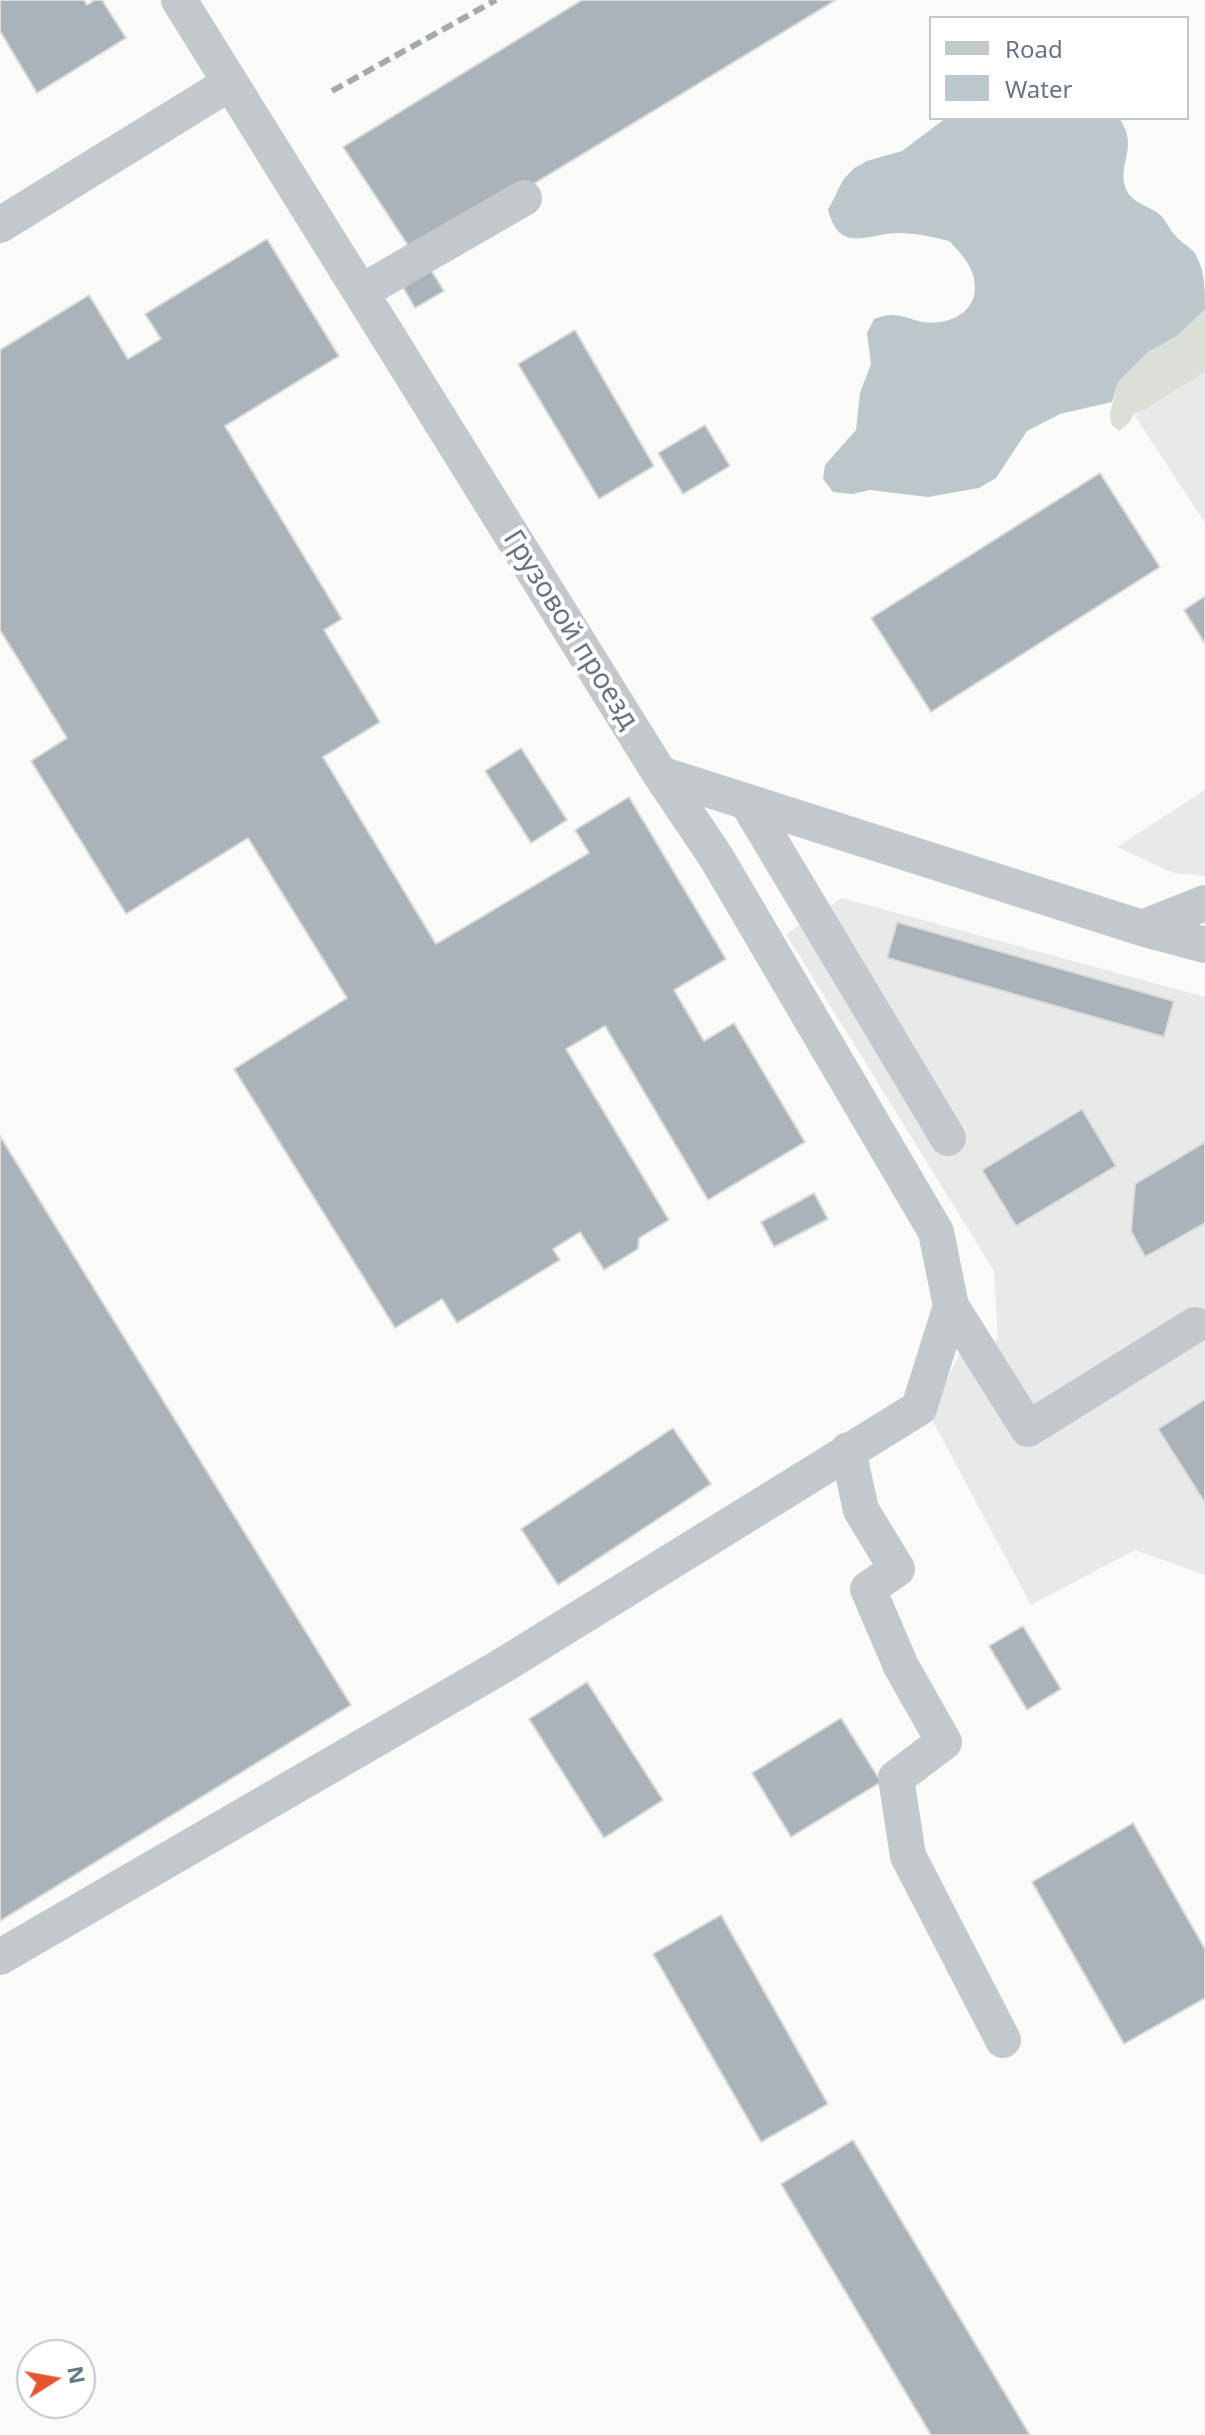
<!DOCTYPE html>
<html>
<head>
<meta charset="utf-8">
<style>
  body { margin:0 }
  #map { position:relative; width:1205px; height:2435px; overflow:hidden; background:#fafaf8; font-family:"Noto Sans",sans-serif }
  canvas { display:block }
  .legend { position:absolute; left:929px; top:16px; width:260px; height:104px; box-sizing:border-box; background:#fff; border:2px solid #c1c8cd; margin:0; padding:10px 14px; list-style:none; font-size:24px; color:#657683 }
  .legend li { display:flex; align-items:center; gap:16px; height:40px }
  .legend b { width:40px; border:2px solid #c1c8cd }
  .north { position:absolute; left:16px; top:2339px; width:80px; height:80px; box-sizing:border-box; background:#fff; border:2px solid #c1c8cd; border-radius:50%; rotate:79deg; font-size:22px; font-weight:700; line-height:32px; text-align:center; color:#657683 }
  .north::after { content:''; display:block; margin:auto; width:28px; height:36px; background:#e4572e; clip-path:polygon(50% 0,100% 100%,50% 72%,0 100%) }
</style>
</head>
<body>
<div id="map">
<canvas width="1205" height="2435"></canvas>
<ul class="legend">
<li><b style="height:10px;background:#c3c8cc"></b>Road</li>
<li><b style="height:22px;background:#bbc7cb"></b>Water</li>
</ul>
<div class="north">N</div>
</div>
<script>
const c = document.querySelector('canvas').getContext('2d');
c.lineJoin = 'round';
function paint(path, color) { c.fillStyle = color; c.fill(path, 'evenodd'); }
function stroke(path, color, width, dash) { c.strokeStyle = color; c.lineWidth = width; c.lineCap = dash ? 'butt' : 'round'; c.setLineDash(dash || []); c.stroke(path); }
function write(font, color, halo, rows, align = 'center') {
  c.font = font + ' "Noto Sans",sans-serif'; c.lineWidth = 8; c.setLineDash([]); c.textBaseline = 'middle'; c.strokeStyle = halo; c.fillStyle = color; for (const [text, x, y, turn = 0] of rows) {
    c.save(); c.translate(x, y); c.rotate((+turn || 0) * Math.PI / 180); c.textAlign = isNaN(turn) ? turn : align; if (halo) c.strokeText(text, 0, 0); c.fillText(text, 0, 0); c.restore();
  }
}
paint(new Path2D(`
  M1205,370V523L1133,413Z
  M1205,790V876L1173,873L1117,847Z
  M842,898L1205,997V1575L1135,1550L1031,1605L929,1414L961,1351L998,1340L994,1271L786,934Z`), '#e8e9e9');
paint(new Path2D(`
  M1205,309V372L1145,409L1134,413L1129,423L1119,431L1111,424L1110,413L1118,382L1148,352L1177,336Z`), '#dadfd7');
paint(new Path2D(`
  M946,118H1119C1140,147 1116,165 1126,189C1131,201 1144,205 1155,211C1166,218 1166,225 1174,234C1179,241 1187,245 1193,251C1205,267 1205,288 1205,309L1177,336L1148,352L1118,382L1112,402L1060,414L1027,431L996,478L979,488L928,497L870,490L852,494L833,492L823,479L825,465L856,430L860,393L871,364L867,333L874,319C880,317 886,315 892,315C904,315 912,320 923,322C944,325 968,317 974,296C979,273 964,256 949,241C934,237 916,233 899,233C868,233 840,255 828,210L843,180L853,169L867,161L902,151Z`), '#bbc7cb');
const building = new Path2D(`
  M0,0H84L87,5L95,0H102L126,38L37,93L0,31Z
  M582,0H836L415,256L343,147Z
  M267,239L339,356L225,426L342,619L324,630L380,722L323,757L436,944L589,853L575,830L629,797L726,959L674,990L704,1041L734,1023L805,1142L708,1200L605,1026L566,1049L669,1220L639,1238L638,1249L604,1270L580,1232L553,1249L560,1260L457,1323L442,1299L395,1328L234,1069L347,998L248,838L126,914L31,761L67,738L0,630V350L89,295L128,359L161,339L145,314Z
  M428,265L444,291L415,308L400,282Z
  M575,330L654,466L599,499L518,364Z
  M705,425L730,466L683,494L658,453Z
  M1100,473L1160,567L931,712L871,618Z
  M1205,596V644L1184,610Z
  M521,748L567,820L531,843L485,771Z
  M897,922L1174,1001L1164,1037L887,958Z
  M1082,1109L1116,1166L1016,1226L982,1170Z
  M0,1136L351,1705L0,1921Z
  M1205,1142V1223L1145,1257L1131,1231L1135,1184Z
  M814,1193L828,1219L774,1247L761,1222Z
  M1205,1399V1503L1158,1429Z
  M673,1428L711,1484L558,1585L521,1529Z
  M1023,1626L1061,1689L1027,1710L989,1646Z
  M587,1682L663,1800L604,1838L529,1719Z
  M841,1718L881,1782L791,1837L752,1773Z
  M1133,1823L1205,1949V1998L1124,2044L1032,1882Z
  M721,1915L828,2104L761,2142L653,1954Z
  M853,2140L1030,2435H931L781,2184Z`);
paint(building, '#aab3b9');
stroke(building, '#dcdcda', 2);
stroke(new Path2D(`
  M179,0L660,774L1142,928L1205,945
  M0,225L230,83
  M361,292L524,198
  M747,802L948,1138
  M1142,928L1205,903
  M951,1306L1028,1429L1195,1325
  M848,1450L861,1510L897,1569L868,1589L901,1666L944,1742L896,1778L908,1856L1003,2040
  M0,1957L502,1666L919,1408L951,1306L936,1232L716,857L660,774`), '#c3c8cc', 36);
stroke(new Path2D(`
  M332,91L496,0`), '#a2aab0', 6, [12, 6]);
write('28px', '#657683', '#fff', [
  ["Грузовой проезд",570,630,58]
]);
</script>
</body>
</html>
